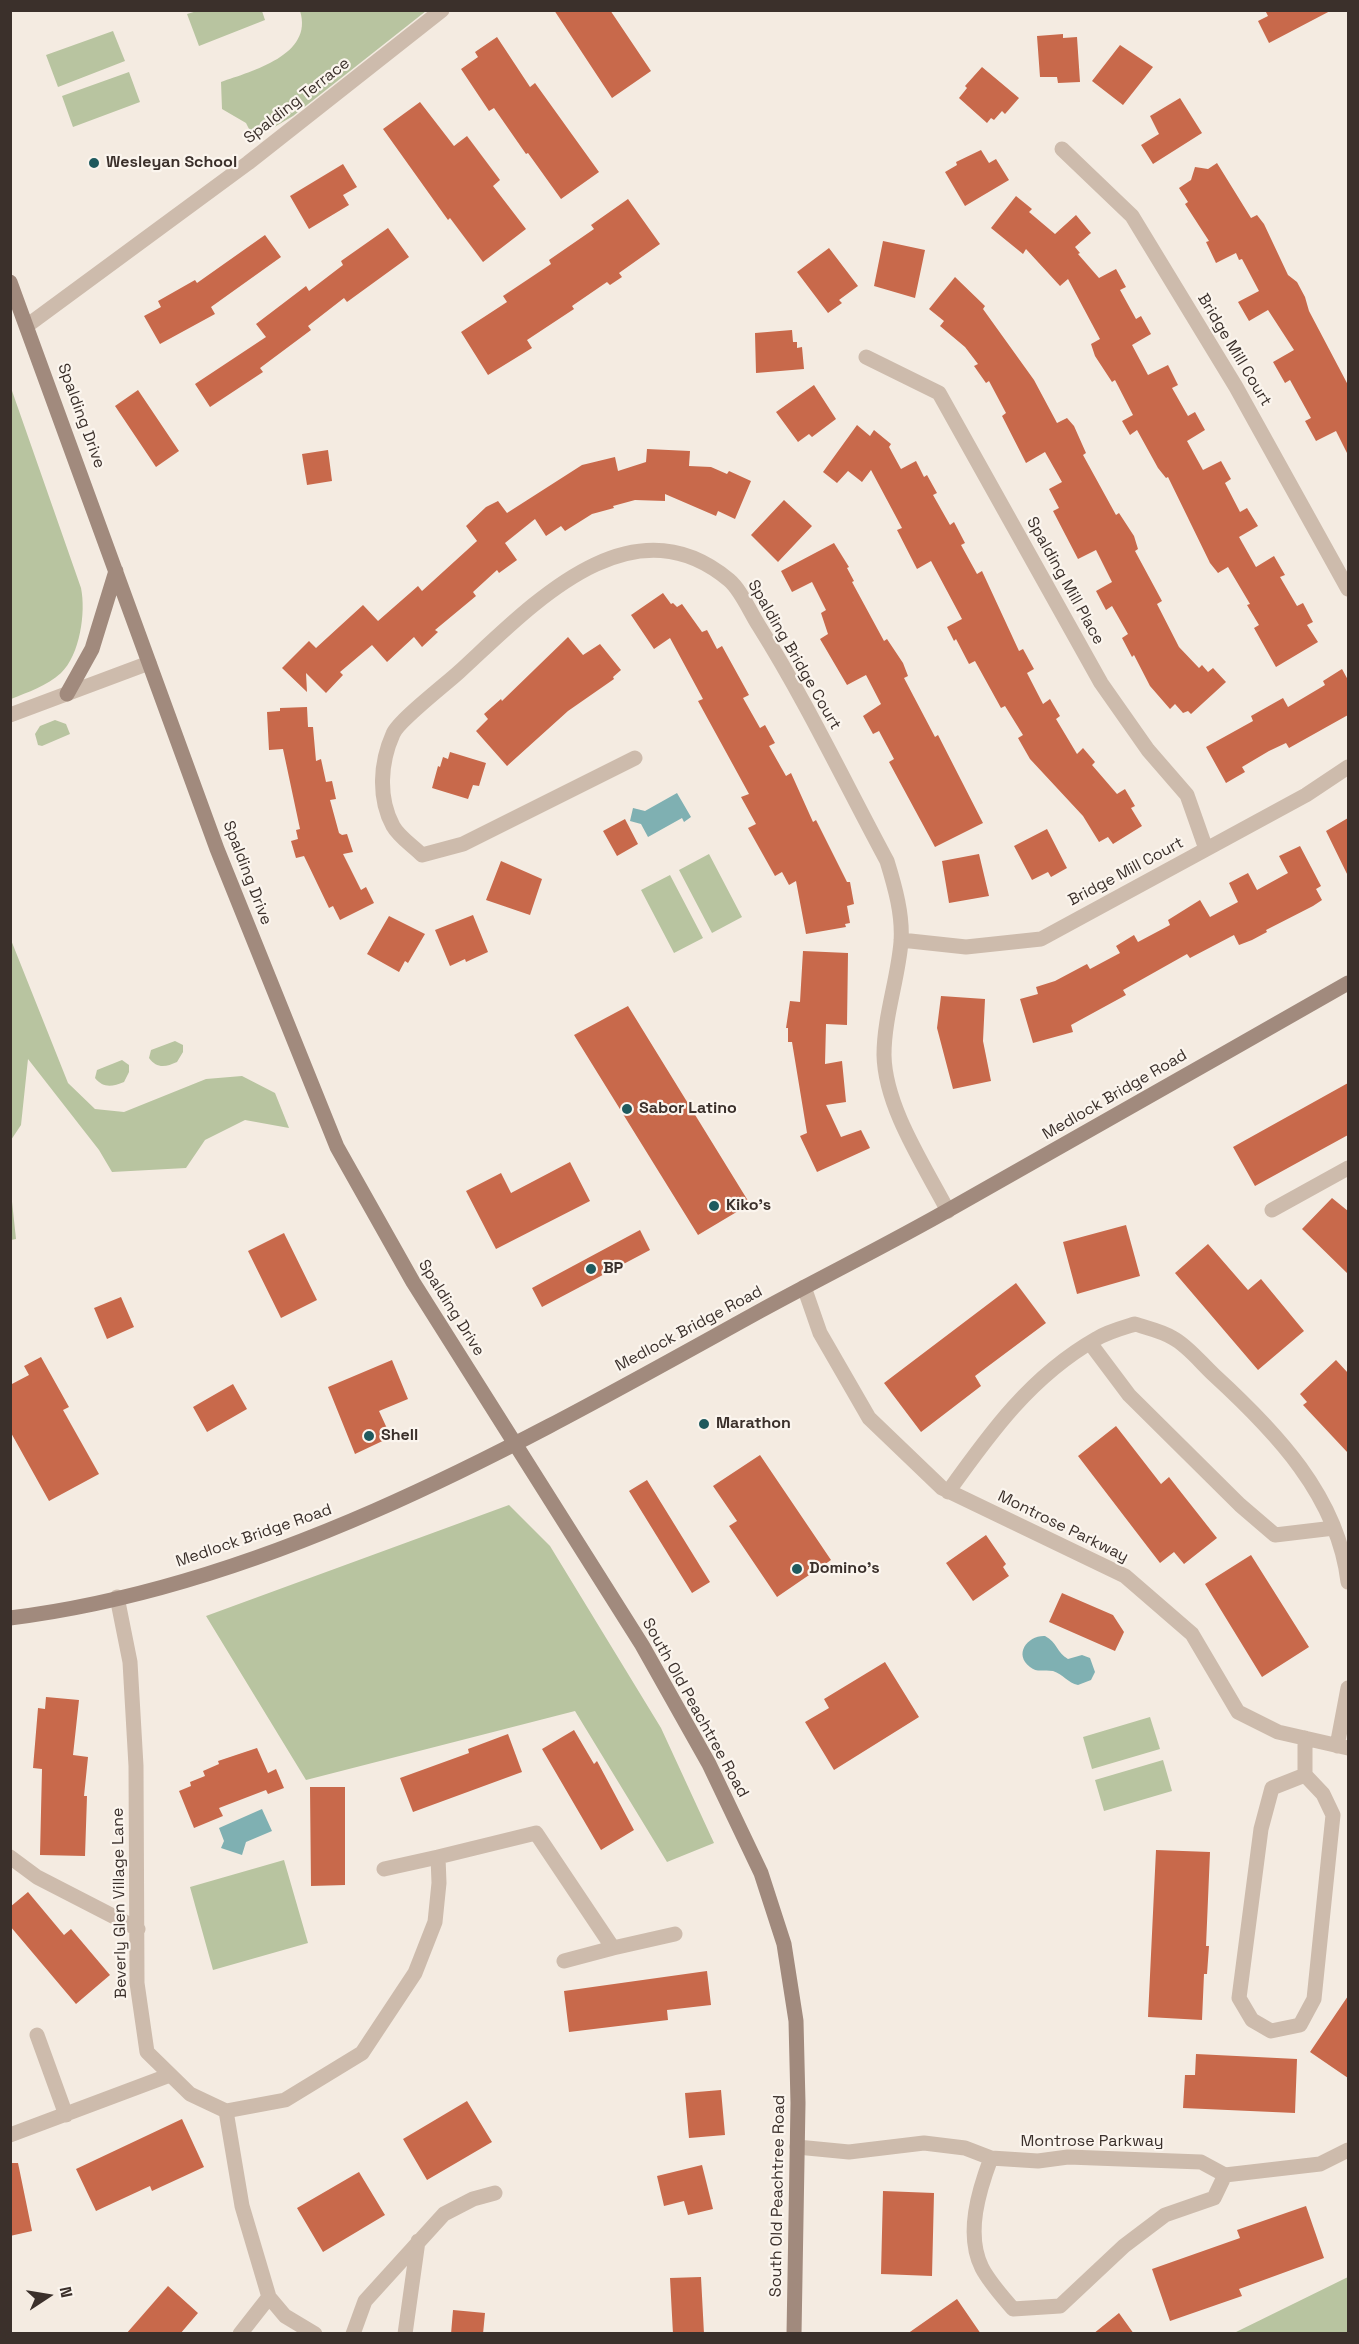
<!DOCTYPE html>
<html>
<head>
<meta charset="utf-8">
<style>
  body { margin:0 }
  #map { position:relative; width:1359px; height:2344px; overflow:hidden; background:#f4ebe1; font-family:"Space Grotesk",sans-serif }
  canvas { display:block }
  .frame { position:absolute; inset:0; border:12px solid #3b302b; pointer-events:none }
  .north { position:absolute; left:18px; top:2266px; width:60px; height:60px; -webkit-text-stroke:4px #fbf5ee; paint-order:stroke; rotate:78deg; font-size:16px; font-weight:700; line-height:24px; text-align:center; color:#3b302b }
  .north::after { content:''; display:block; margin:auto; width:21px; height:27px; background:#3b302b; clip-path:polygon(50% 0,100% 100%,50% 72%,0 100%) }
</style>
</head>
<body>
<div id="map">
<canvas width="1359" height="2344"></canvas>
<div class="frame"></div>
<div class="north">N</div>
</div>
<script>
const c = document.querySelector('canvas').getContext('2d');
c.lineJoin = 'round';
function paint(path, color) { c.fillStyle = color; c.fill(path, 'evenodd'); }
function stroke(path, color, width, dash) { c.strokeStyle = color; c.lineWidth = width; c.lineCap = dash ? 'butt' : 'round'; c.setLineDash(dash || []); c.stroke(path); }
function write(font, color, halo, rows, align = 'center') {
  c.font = font + ' "Space Grotesk",sans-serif'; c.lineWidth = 4.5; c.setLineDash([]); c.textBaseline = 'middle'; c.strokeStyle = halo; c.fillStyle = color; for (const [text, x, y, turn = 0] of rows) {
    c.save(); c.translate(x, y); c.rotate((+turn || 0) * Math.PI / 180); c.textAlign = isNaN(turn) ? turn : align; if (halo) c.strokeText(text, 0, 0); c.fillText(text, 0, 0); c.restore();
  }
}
paint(new Path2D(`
  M197,11H262L265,20L199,46L187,14Z
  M300,11H426L293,116L254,139L246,123L222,109L221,82C252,71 314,55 300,11Z
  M113,31L125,61L58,87L46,55Z
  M129,72L140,102L73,127L62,96Z
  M11,388L81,588C86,612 80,655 61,673C47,686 28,692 11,699Z
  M55,720L66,724L70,734L42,746L38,745L35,734L40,726Z
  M709,854L742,917L712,933L679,870Z
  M670,875L703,938L674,953L641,890Z
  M11,940L68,1083L95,1109L124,1112L206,1079L242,1076L275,1093L289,1128L245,1120L205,1140L186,1168L112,1172L99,1150L28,1059L21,1125L11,1140Z
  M175,1041L183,1045V1052L177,1062C166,1067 157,1069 149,1058L151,1050Z
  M122,1060L129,1065V1072L124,1082C112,1087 103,1088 95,1078L97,1070Z
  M10,1183L16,1239L11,1240H10Z
  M509,1505L550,1546L661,1728L714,1843L667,1862L575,1711L306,1780L206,1616Z
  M1150,1717L1160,1749L1092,1769L1083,1737Z
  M1163,1760L1172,1791L1104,1811L1095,1780Z
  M284,1860L308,1943L213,1970L190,1887Z
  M1348,2277V2333H1234Z`), '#b8c4a0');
paint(new Path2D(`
  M677,793L691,817L684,822L682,818L648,837L641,824L630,821L633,808L645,811Z
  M1045,1636C1057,1642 1057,1653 1068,1659L1082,1655L1090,1658L1095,1672L1091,1680L1078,1685C1068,1683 1063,1674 1053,1671C1044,1669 1037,1673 1030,1667C1013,1654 1028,1635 1045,1636Z
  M262,1809L272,1831L246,1842L242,1855L221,1848L224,1841L219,1828Z`), '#7fb0b2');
paint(new Path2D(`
  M554,10H610L651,71L612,98Z
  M1265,10H1332L1269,43L1258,21L1268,16Z
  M1063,34V38L1077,37L1080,82L1058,83L1057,77H1040L1037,36Z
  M497,37L530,87L535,83L599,172L561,199L528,153L526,154L494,108L489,111L461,69L478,57L475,52Z
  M1120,45L1153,67L1123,105L1092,81Z
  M982,67L1019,98L1005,114L1002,111L994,120L991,118L987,123L959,98L967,88L965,86Z
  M1180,98L1202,133L1153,164L1141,145L1159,134L1150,116Z
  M420,102L454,146L467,136L500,180L493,186L526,229L483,262L450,218L448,220L383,129Z
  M981,150L989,163L996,159L1009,180L965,206L945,172L957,165L956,162Z
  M1217,163L1251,218L1257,215L1264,224L1288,275L1297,282L1305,297L1309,311L1348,385V455L1336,431L1316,441L1305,421L1311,418L1290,380L1285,383L1273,362L1294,350L1268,310L1249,321L1238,302L1259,291L1242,259L1239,260L1236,253L1216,263L1206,242L1209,241L1185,204L1188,202L1179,188L1191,180L1195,167L1208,169Z
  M343,164L357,187L343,195L349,205L309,229L290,196Z
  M1016,196L1032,209L1029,212L1055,234L1076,215L1091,233L1075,247L1080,253L1078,254L1099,278L1116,269L1126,287L1120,290L1136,319L1141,316L1151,334L1132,345L1148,375L1168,365L1178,385L1172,388L1188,416L1195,412L1205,430L1187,441L1203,470L1221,461L1231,479L1225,483L1240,512L1247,508L1258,526L1239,537L1256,567L1274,556L1285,575L1280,577L1297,606L1303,603L1313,622L1307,625L1318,642L1276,667L1254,628L1259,625L1247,605L1250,604L1228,567L1218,573L1210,563L1168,477L1166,478L1158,468L1137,430L1130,435L1122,421L1133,415L1115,380L1112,382L1095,356L1091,344L1100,339L1068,279L1060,286L1026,249L1023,254L991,228Z
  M628,199L660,244L619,273L622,277L610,285L607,282L572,306L574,309L527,340L532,348L488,375L461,332L507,302L503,296L551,264L549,260L594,229L591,225Z
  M388,228L409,257L347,302L344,298L308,326L311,330L260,368L263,372L210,407L195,384L266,337L256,324L306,286L309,291L343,265L341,261Z
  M265,235L281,257L211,307L215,314L160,344L144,316L161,307L158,301L195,280L197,283Z
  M883,241L925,250L915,298L874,286Z
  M829,248L858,286L839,300L842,303L828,313L797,272Z
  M955,277L985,306L983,309L1034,380L1057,423L1067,418L1074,426L1086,453L1083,455L1116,515L1119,513L1134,536L1138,549L1135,551L1162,601L1157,604L1179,647L1199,668L1202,665L1208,672L1213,668L1226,682L1191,714L1188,711L1183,713L1175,704L1170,709L1150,686L1134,655L1132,657L1122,638L1128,634L1112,606L1106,610L1096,591L1112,582L1096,550L1078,559L1053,511L1059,508L1049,489L1062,482L1045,452L1026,463L1002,416L1006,413L989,381L986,383L974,366L978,364L965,347L940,326L944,321L929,309Z
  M792,330L793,342H797V348L802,347L804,369L756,373L755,333Z
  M814,385L836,419L812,437L809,434L798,442L776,412Z
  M138,390L179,451L156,467L115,406Z
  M857,425L870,436L874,430L891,444L889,447L901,469L916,461L924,477L927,475L937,493L933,495L950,525L954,522L965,543L961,545L977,574L982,571L1019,651L1023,649L1034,669L1027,673L1043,704L1050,699L1060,716L1056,719L1077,754L1083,748L1095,762L1092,765L1117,794L1125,789L1135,806L1131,808L1142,826L1113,844L1108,837L1099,842L1083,816L1030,759L1018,738L1023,735L1005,706L1001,708L975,661L969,664L956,639L954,641L947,627L962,619L931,561L917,569L897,530L902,528L871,470L862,482L848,471L837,483L823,472Z
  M647,449L690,451L689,466L711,467L727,474L729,471L751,481L735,519L718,511L716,516L665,494V501L635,500L613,506L614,508L592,514L565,531L561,526L546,536L535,519L505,543L517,560L499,573L497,570L473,592L476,596L435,630L438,632L422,647L414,637L387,662L372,645L340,672L343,675L326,693L306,673L307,692L282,668L309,641L316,648L363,605L378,621L418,586L422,591L477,541L466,526L486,507L498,501L507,513L582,465L615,457L618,471L646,462Z
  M328,450L332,481L307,485L302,454Z
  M784,500L812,526L778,562L751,535Z
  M834,543L849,567L847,568L854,581L852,582L884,641L887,639L903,663L908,676L904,678L935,737L938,735L983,823L935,847L889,762L894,759L879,731L873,734L863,716L881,704L866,675L847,685L820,639L828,634L821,613L826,610L812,582L792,592L781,571Z
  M663,593L671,604L673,603L677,607L682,604L702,632L707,630L717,649L722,646L749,695L743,698L760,728L765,725L775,743L769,746L786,776L791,773L813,822L816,820L847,882H850L854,904L847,906L850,923L845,924L846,927L806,934L796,881L789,885L782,872L775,876L748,828L756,824L741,797L749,794L698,701L703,699L670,638L654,649L631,615Z
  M568,637L583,655L600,644L621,670L613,677L614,679L568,711L507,766L476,731L488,719L484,714L501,699L502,701Z
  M1342,669L1348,680V715L1289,748L1286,743L1269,751L1242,767L1245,772L1226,783L1206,747L1253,721L1251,716L1283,698L1288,707L1325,685L1323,681Z
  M307,707L308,727H313L316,761L321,759L326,782L332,781L336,799L330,800L339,833L342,835L347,834L353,852L343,854L361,890L366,887L374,903L340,920L333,906L329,908L304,856L296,858L291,841L298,839L296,830L300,829L283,749L269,750L267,712L280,711V708Z
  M450,752L486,763L479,786L473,785L468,799L432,788L438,766L440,767L443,757L448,759Z
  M1348,818V876L1326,831Z
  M625,819L638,844L617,856L603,831Z
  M1047,829L1067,868L1051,877L1048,872L1032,880L1014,846Z
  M1300,846L1321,886L1316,889L1322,900L1313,906L1266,930L1267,932L1252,940L1239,945L1234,935L1190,958L1187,954L1123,990L1126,995L1071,1025L1073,1032L1033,1043L1020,999L1038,994L1036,987L1055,981L1087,964L1090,969L1120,953L1116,946L1134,935L1138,942L1170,925L1168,920L1200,900L1210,917L1238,902L1229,883L1248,873L1257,890L1288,873L1279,856Z
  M979,854L989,896L949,903L942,861Z
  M501,861L542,879L530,915L486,900Z
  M473,915L488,952L466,962L465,959L450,966L435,930Z
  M389,916L425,934L408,963L405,961L399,972L367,954Z
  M803,951L848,953L847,1025L826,1024L825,1064L842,1061L846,1102L826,1105L841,1137L861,1130L870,1148L817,1172L800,1136L807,1133L792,1042H788V1028H786L790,1001L800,1002Z
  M941,996L985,999L983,1041L991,1081L953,1089L937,1028Z
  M628,1006L750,1204L698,1235L574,1035Z
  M1348,1083V1135L1255,1186L1233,1147Z
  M570,1162L590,1201L496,1249L466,1191L501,1173L511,1193Z
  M1332,1198L1348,1211V1274L1302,1229Z
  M1126,1225L1140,1276L1077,1294L1063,1242Z
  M640,1230L650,1250L542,1307L532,1288Z
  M284,1233L317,1300L281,1318L248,1251Z
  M1208,1244L1248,1290L1261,1279L1304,1331L1258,1370L1175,1273Z
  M1016,1283L1046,1323L975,1376L981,1386L921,1432L884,1383Z
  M121,1297L134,1327L107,1339L94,1308Z
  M41,1357L69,1407L63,1410L99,1474L49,1501L10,1431V1385L29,1375L24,1366Z
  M392,1360L408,1399L379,1411L391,1437L355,1454L328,1387Z
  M1336,1360L1348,1373V1453L1303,1405L1307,1402L1300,1394Z
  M233,1384L247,1409L207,1432L193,1407Z
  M1116,1426L1161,1484L1169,1477L1217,1538L1184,1564L1174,1552L1160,1563L1078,1456Z
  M760,1455L831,1560L777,1597L729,1526L737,1521L713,1486Z
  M647,1480L710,1582L692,1593L629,1491Z
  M986,1535L1006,1564L1003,1567L1009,1576L973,1601L946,1563Z
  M1251,1555L1309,1647L1262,1677L1205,1584Z
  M1062,1593L1113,1615L1124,1632L1115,1651L1049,1622Z
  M885,1662L919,1717L834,1770L805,1722L829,1708L824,1699Z
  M46,1697L79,1700L73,1755L88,1757L84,1796H87L85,1856L40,1855L42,1769L33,1768L38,1708L45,1709Z
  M574,1730L594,1764L597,1761L634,1830L601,1850L542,1749Z
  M508,1734L522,1772L413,1812L400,1778L469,1753L468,1749Z
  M257,1748L268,1773L276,1769L284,1788L268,1794L266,1790L219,1808L223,1816L194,1828L179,1791L191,1786L190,1782L205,1776L203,1771L219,1764L218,1761Z
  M310,1787H345V1885L311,1886Z
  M1156,1850L1210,1852L1206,1946H1209L1207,1974H1204L1202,2020L1148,2017Z
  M28,1892L64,1935L71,1929L110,1975L76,2004L10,1926V1907Z
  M707,1971L711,2005L667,2010L668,2020L569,2032L564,1991Z
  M1348,1996V2078L1310,2052Z
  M1196,2054L1297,2059L1295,2113L1183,2108L1185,2075H1195Z
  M721,2090L725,2135L689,2138L685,2093Z
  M467,2101L492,2142L427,2180L403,2139Z
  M182,2119L204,2167L152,2191L150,2186L96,2211L76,2169Z
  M10,2163H18L32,2231L10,2236Z
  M702,2165L713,2209L688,2215L684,2201L664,2206L657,2176Z
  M359,2172L385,2215L323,2252L297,2208Z
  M883,2191L934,2193L932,2276L881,2274Z
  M1306,2206L1324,2258L1239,2289L1242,2296L1170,2321L1152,2269L1240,2238L1237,2230Z
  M701,2277L704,2334H673L670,2278Z
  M168,2286L198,2313L180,2334H126Z
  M957,2299L981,2334H907Z
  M453,2310L485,2313L483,2334H451Z
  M1119,2313L1134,2334H1093Z`), '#c8694b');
stroke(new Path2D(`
  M1062,149L1132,216L1236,387L1348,589
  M28,325L248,163L442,10
  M866,357L939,393L1101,683L1148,750L1187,795L1206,849
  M10,715L149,663
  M635,758L463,844L422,855C413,846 399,837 393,826C378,798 380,763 393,734C398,721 446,684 459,672C530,607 630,497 729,580C741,590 750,612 759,626C806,701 845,783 887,861C895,887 903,915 901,942C898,979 884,1017 884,1055C885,1107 924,1165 948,1211
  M901,940L966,947L1041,939L1306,795L1348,767
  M1272,1210L1348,1168
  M804,1287L820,1333L869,1418L942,1488L1125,1576L1192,1634L1238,1712L1278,1732L1348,1748
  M1090,1343L1129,1395L1240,1505L1275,1535L1334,1528
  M948,1492C990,1433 1031,1376 1096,1339C1107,1332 1122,1328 1135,1324C1147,1328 1162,1331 1173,1338C1188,1346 1201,1363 1214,1375C1275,1431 1338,1496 1348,1582
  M117,1597L130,1662L136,1766L137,1983L147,2052L190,2094L226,2111L285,2100L362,2053L415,1973L435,1922L439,1883L438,1857L536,1833L613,1948L675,1934
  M1337,1746L1348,1688
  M1305,1775L1323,1794L1333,1815L1314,1999L1300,2025L1271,2031L1252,2020L1239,1998L1261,1829L1272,1788Z
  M1305,1775V1738
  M10,1857L37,1877L138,1929
  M384,1869L438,1857
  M564,1961L613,1948
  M37,2035L66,2115
  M226,2111L242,2206L269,2297L285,2316L315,2334
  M10,2135L170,2075
  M797,2147L849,2152L924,2143L965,2148L991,2158
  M1068,2157L1201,2162L1225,2175L1214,2198L1165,2215L1124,2246L1060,2306L1013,2309C1002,2296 990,2283 982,2268C965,2234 979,2190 991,2158L1038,2161Z
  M1225,2175L1320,2164L1348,2150
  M240,2334L269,2297
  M353,2334L365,2301L444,2214L473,2199L495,2193
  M405,2334L418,2241`), '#cdbbac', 15);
stroke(new Path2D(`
  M10,282L217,849L337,1147L413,1282L642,1645L709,1764L761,1873L784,1944L796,2021L798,2103L794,2334
  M67,694L92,649L116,571
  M10,1618C278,1585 528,1439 760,1311C824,1276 889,1244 952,1208C1084,1134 1216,1058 1348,983`), '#a18a7d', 15);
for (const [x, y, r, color] of [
  [94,163,6,"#1f5a5e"],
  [627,1109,6,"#1f5a5e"],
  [714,1206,6,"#1f5a5e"],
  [591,1269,6,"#1f5a5e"],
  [704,1424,6,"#1f5a5e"],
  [369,1436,6,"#1f5a5e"],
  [797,1569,6,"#1f5a5e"]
]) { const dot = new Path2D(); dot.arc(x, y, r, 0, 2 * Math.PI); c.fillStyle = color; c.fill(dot); stroke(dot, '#fbf5ee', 2); }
write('16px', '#3b302b', '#fbf5ee', [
  ["Spalding Terrace",297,101,-38],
  ["Bridge Mill Court",1234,350,59],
  ["Spalding Drive",81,416,70],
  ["Spalding Mill Place",1065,581,61],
  ["Spalding Bridge Court",794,655,60],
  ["Bridge Mill Court",1126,872,-28],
  ["Spalding Drive",247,873,69],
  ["Medlock Bridge Road",1115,1095,-30],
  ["Spalding Drive",451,1308,58],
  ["Medlock Bridge Road",689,1329,-28],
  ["Montrose Parkway",1063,1527,26],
  ["Medlock Bridge Road",254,1536,-19],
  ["South Old Peachtree Road",695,1708,61],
  ["Beverly Glen Village Lane",120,1903,-91],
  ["Montrose Parkway",1092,2142],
  ["South Old Peachtree Road",778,2196,-89]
]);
write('bold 16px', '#3b302b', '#fbf5ee', [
  ["Wesleyan School",106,163],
  ["Sabor Latino",639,1109],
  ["Kiko's",726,1206],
  ["BP",603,1269],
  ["Marathon",716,1424],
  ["Shell",381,1436],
  ["Domino's",809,1569]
], 'left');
</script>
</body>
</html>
